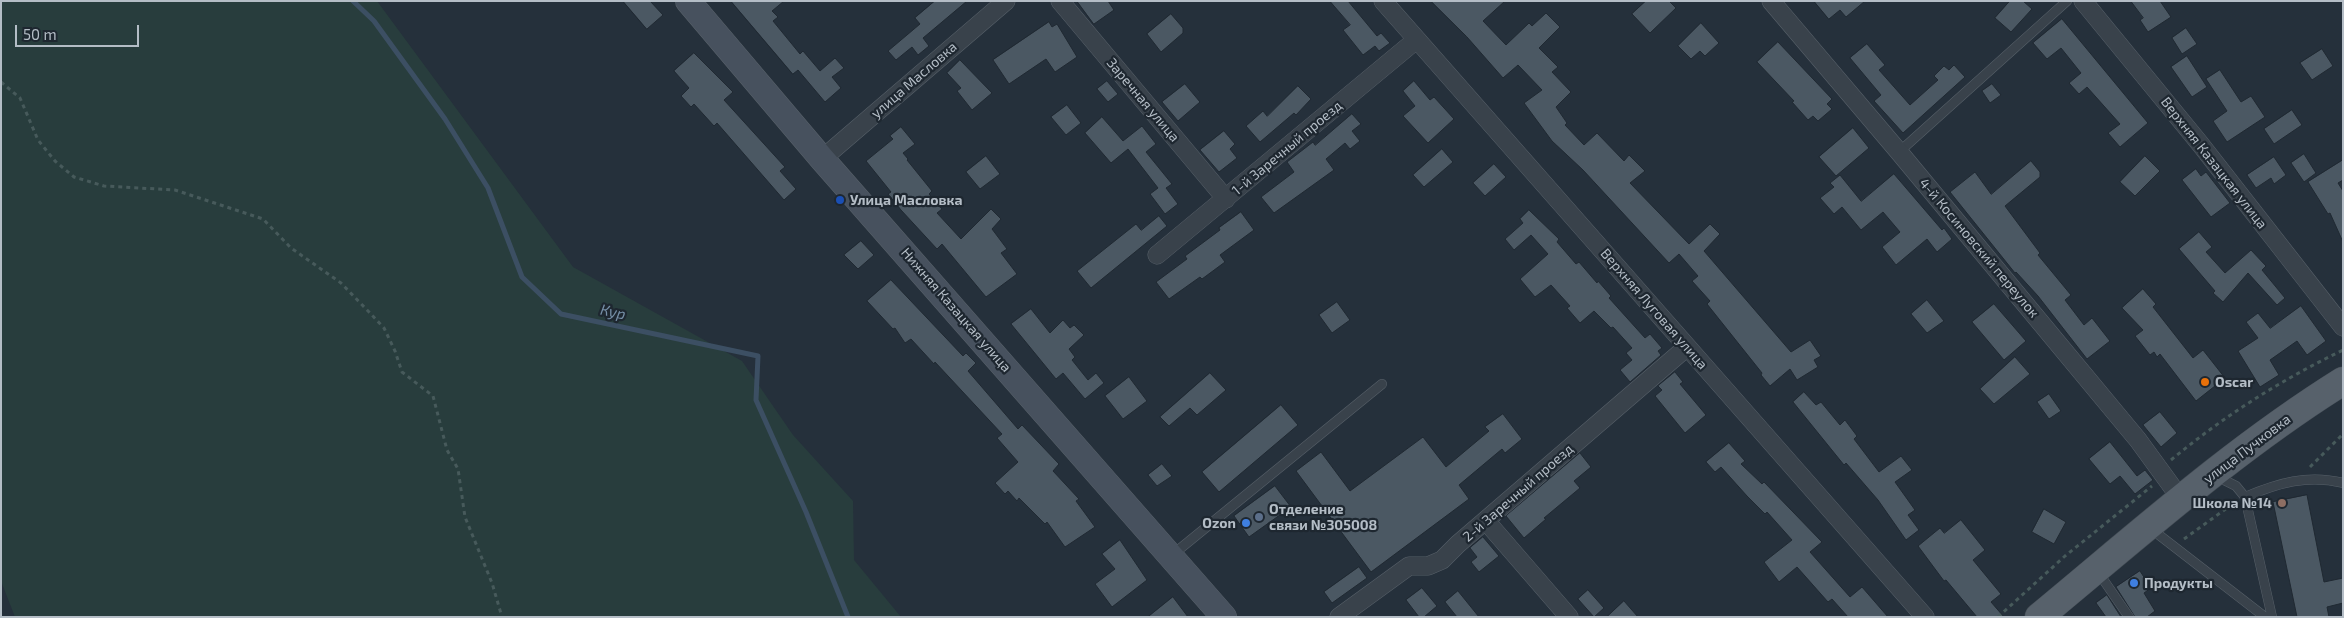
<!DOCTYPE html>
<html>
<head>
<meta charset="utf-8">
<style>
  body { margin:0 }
  #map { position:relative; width:2344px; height:618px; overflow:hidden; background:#25303b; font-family:"Exo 2",sans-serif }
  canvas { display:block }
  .frame { position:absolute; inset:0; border:2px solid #b4bdc6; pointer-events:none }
  .scale { position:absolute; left:15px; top:25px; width:124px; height:22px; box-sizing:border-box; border:2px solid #b4bdc6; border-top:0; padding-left:6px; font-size:15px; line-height:18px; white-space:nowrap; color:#b4bdc6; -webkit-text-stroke:4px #1e2730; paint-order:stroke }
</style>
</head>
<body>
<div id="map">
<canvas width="2344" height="618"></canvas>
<div class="frame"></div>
<div class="scale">50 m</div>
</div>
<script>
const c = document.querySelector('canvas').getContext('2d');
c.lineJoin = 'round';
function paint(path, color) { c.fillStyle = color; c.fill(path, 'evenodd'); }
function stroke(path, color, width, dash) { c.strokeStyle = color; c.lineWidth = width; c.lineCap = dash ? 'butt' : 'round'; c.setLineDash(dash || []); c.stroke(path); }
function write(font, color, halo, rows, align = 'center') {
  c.font = font + ' "Exo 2",sans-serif'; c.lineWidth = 4.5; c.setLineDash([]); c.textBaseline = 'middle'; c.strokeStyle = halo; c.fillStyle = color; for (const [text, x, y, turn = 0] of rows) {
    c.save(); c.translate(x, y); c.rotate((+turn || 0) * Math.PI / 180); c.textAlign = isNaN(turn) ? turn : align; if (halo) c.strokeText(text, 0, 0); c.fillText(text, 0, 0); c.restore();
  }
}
paint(new Path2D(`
  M1,1H377L573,267L742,361L793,435L853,501L854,560L901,617H15L1,581Z`), '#283d3d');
stroke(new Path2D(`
  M353,1L374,21L445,119L488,188L522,277L561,314L758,356L756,400L806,512L848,617`), '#3c4f63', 5);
const building = new Path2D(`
  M623,1H650L663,15L647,29Z
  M731,1H784L772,11L778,17L773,21L800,54L803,51L820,71L835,58L844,68L832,77L841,88L825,102L798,70L793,74Z
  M935,1H967L923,38L929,46L918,55L912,47L896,60L888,51L920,24L915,18Z
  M1077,1H1108L1114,10L1094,24Z
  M1330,1H1348L1377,36L1381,33L1390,43L1379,51L1375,46L1363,55L1343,30L1350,25Z
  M1431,1H1505L1483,21L1506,45L1529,23L1532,26L1546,13L1560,27L1539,48L1558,67L1552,72L1571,92L1556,107L1567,123L1565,125L1584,145L1597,133L1624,161L1629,155L1645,171L1630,183L1689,244L1710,224L1720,234L1704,251L1791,352L1810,340L1821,356L1814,360L1818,367L1797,380L1790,369L1770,386L1761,375L1762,373L1707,304L1710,301L1692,281L1698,276L1679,254L1669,263L1583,170L1552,141L1524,103L1542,90L1518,65L1503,78L1467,37Z
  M1646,1H1669L1676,8L1650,33L1632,14Z
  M1814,1H1865L1846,17L1840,10L1829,19Z
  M2010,1H2023L2032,9L2011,32L1995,18Z
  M2131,1H2160L2171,17L2148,32L2140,20L2143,18Z
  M1171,14L1183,28V33L1161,52L1147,34Z
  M2062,19L2148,123L2120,147L2108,133L2120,124L2087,87L2079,94L2069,83L2081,73L2061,48L2047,59L2033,43Z
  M1049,22L1052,27L1057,24L1077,57L1055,72L1046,59L1009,84L993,60Z
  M1701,23L1719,43L1705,56L1700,51L1691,59L1678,46Z
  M2186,28L2197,44L2182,54L2172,38Z
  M1778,42L1832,99L1827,104L1832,109L1818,121L1813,116L1808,120L1792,102L1794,101L1757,62Z
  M1867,44L1885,65L1879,70L1910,105L1938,80L1934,76L1944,66L1949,70L1954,65L1965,77L1903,133L1874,101L1881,95L1850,58Z
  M2322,49L2333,66L2312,80L2300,63Z
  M694,53L733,92L724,100L785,167L780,171L796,189L784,200L717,123L714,126L694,104L691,107L681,96L689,88L674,71Z
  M2187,56L2207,87L2192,97L2171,67Z
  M960,60L992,93L972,110L957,91L961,88L947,73Z
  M2220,70L2241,102L2251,96L2265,117L2227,142L2213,121L2227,111L2206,79Z
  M1107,81L1118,94L1108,102L1097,89Z
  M1414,81L1430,100L1434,97L1454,119L1428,143L1403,116L1415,106L1403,91Z
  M1185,84L1200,102L1178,121L1162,102Z
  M1992,84L2001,95L1990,103L1982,91Z
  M1298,86L1311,99L1296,115L1294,113L1260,142L1246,126L1263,111L1267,116Z
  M1067,105L1081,123L1066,135L1051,117Z
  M2292,110L2302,125L2274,144L2264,129Z
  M1352,114L1361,124L1352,131L1360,141L1350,149L1345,143L1326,159L1334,170L1274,213L1261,197L1294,172L1287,162L1313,142L1315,145Z
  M1102,117L1123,141L1142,126L1156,144L1146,152L1172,184L1166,188L1178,204L1165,214L1150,194L1158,188L1128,149L1111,163L1085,133Z
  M901,127L915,144L903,153L908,159L907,160L932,191L929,194L942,209L937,213L961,239L991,209L1001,219L992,229L1007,249L1001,253L1017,274L986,297L942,244L937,249L901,210L888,194L891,192L866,161L893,139L890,136Z
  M1853,128L1869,148L1836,176L1819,157Z
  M1224,131L1235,144L1230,149L1237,158L1219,172L1200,150Z
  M1442,149L1453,162L1424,187L1413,175Z
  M2304,154L2316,173L2304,182L2291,163Z
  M986,156L1000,174L980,189L966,172Z
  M2145,156L2160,171L2135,196L2120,182Z
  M2274,157L2286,175L2274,184L2271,178L2256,188L2247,175Z
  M2343,160V180L2338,183L2343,191V242L2330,213L2328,214L2308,182Z
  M2031,161L2040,172V177L2005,206L2040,253L2038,255L2071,295L2065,300L2084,325L2092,318L2110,341L2087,359L2038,296L2016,272L2015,273L1950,192L1975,172L1991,194Z
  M1494,164L1506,177L1485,196L1473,183Z
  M2196,169L2201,176L2206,172L2230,203L2211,217L2182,180Z
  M1894,174L1942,230L1944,228L1952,239L1937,252L1927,239L1896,265L1882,247L1900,232L1883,212L1861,230L1842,207L1834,214L1820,198L1834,187L1830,183L1840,175L1861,201Z
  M1529,210L1559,239L1557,242L1576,264L1579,262L1597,283L1598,281L1611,296L1609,298L1645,338L1650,334L1662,348L1658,351L1661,355L1630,382L1620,370L1632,360L1626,353L1632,348L1613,327L1611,328L1594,311L1580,323L1567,308L1570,306L1551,285L1535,297L1520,279L1548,254L1531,235L1514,250L1505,239L1523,223L1520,219Z
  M1241,212L1254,230L1220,255L1225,262L1202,279L1200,277L1169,299L1156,282L1187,259L1185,256L1220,230L1219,228Z
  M1159,216L1167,226L1091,288L1077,271L1136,224L1141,230Z
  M2199,232L2212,247L2206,252L2225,273L2251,250L2266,266L2262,270L2285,298L2277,305L2248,273L2223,302L2213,293L2215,291L2179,249Z
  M861,241L874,255L858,269L844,255Z
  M891,280L963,356L966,353L976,363L968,371L1018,429L1022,425L1059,464L1053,471L1079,499L1076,501L1095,527L1065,547L1047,522L1045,524L1019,498L1017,501L1008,491L1005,494L995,483L1018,462L997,438L1002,434L935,362L934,364L911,339L905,343L895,328L893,329L867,301Z
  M2143,289L2156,304L2153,307L2193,358L2203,350L2225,378L2196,401L2160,354L2157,357L2154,352L2150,355L2135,336L2143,330L2122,308Z
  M1927,300L1944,321L1927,333L1911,314Z
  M1337,302L1350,320L1332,333L1319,315Z
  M1994,304L2026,341L2004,360L1972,322Z
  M2301,306L2326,341L2307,355L2297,341L2270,360L2279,375L2260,387L2238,351L2258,338L2246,322L2258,313L2270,328Z
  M1031,309L1050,333L1063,320L1070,328L1074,325L1084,335L1069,349L1075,357L1072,360L1088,380L1096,373L1104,383L1085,399L1063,373L1056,379L1011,324Z
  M2015,357L2030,374L1994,404L1980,389Z
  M1675,372L1683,382L1680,384L1706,415L1685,433L1655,396L1662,390L1658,386Z
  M1210,373L1226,390L1197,415L1190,408L1169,426L1160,417Z
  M1129,377L1147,401L1123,419L1105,396Z
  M1804,392L1816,405L1821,402L1840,425L1845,420L1857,436L1854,439L1879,472L1901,456L1912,470L1895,482L1915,510L1908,515L1919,530L1906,540L1878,500L1846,463L1844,465L1793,402Z
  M2049,394L2061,411L2049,419L2037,402Z
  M1281,405L1298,425L1219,492L1202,472Z
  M2160,412L2177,433L2161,447L2143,425Z
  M1503,414L1522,439L1505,453L1502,449L1459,485L1469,499L1371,572L1296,471L1321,452L1350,491L1423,437L1446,467L1489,431L1485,427Z
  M2110,442L2137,476L2145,470L2153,480L2135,494L2120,476L2110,484L2089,459Z
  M1729,443L1745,461L1741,464L1762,484L1764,482L1822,542L1810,552L1850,597L1862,587L1888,617H1848L1832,599L1828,602L1797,567L1779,582L1764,562L1792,540L1767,512L1765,514L1747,496L1721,467L1715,472L1706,462Z
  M1580,453L1591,467L1574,481L1580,488L1544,518L1546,519L1524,538L1506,516Z
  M1162,464L1172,476L1157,486L1148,475Z
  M1275,486L1291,507L1249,537L1234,516Z
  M2307,495L2324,582L2343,578V603L2327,607L2329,617H2297L2273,502Z
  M2044,509L2066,522L2054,544L2032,532Z
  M1961,520L1985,550L1973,560L2001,594L1991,602L2004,617H1977L1946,580L1944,581L1918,546L1940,528L1944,533Z
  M1483,537L1499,556L1479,572L1471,562L1477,557L1470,548Z
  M1120,540L1147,580L1112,607L1095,584L1115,569L1102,554Z
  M1359,567L1367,578L1332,603L1324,592Z
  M2140,571L2151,588L2144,593L2155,611L2147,617H2135L2116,587Z
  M1422,588L1437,606L1424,617H1419L1406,600Z
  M1588,590L1604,608L1594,617L1578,599Z
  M1458,591L1479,617H1457L1445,602Z
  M2107,595L2121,617H2106L2096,603Z
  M1173,597L1188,617H1148Z
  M1624,601L1638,617H1607Z`);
paint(building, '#4b5863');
stroke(building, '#202932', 1);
const lane = new Path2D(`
  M1899,152L2067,1
  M2216,476L2236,486L2245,497L2272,617
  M2245,497C2278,483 2308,474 2343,483
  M2150,528L2265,617
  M1171,556L1382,384
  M2098,572L2129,617`);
const street = new Path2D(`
  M1060,1L1226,199
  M1383,1L1925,617
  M1771,1L1899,152L2138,440L2181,499
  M2083,1L2201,145L2343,327
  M822,159L1006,1
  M1157,255L1416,40
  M1486,521L1569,617
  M1339,617L1409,566H1428L1442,560L1458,544L1687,347`);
const secondary = new Path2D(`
  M688,1L822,159L1224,617`);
const primary = new Path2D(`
  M2039,617C2137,536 2234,449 2343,381`);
stroke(lane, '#576069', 10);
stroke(street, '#576069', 19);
stroke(secondary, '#576069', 26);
stroke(primary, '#424b54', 29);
stroke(new Path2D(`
  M1,82L20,98L38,140L55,161L74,177L104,186L175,190L263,219L291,248L341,283L369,312L384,328L395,351L402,372L433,396L447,450L458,469L465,517L492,583L502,617
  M2171,460C2224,416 2281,380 2343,350
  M2310,467L2343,434
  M2184,539L2234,503
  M1998,617L2065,556L2152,486`), '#475a5b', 3, [4, 4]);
stroke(lane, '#39424b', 9);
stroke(street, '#39424b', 18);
stroke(secondary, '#47515e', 25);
stroke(primary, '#57616b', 28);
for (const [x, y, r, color] of [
  [840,200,5,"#1a4fb4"],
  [2205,382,5,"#e8710a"],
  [2282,503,5,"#8d6e63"],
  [1259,517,5,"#5c6f8a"],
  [1246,523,5,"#3f7fe0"],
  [2134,583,5,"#3f7fe0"]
]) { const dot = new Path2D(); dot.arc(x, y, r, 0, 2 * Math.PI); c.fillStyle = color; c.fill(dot); stroke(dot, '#1e2730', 2); }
write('14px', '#b4bdc6', '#1e2730', [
  ["улица Масловка",914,80,-41],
  ["Заречная улица",1143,100,50],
  ["1-й Заречный проезд",1287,148,-40],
  ["Верхняя Казацкая улица",2214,163,52],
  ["4-й Косиновский переулок",1979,248,50],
  ["Верхняя Луговая улица",1654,309,49],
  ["Нижняя Казацкая улица",956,310,49],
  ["улица Пучковка",2247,449,-37],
  ["2-й Заречный проезд",1518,493,-41]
]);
write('bold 14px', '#b4bdc6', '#1e2730', [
  ["Улица Масловка",850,200],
  ["Oscar",2215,382],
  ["Школа №14",2272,503,"right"],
  ["Отделение",1269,509],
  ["связи №305008",1269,525],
  ["Ozon",1236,523,"right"],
  ["Продукты",2144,583]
], 'left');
write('italic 15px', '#7790a8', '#1e2730', [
  ["Кур",613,312,12]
]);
</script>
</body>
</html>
